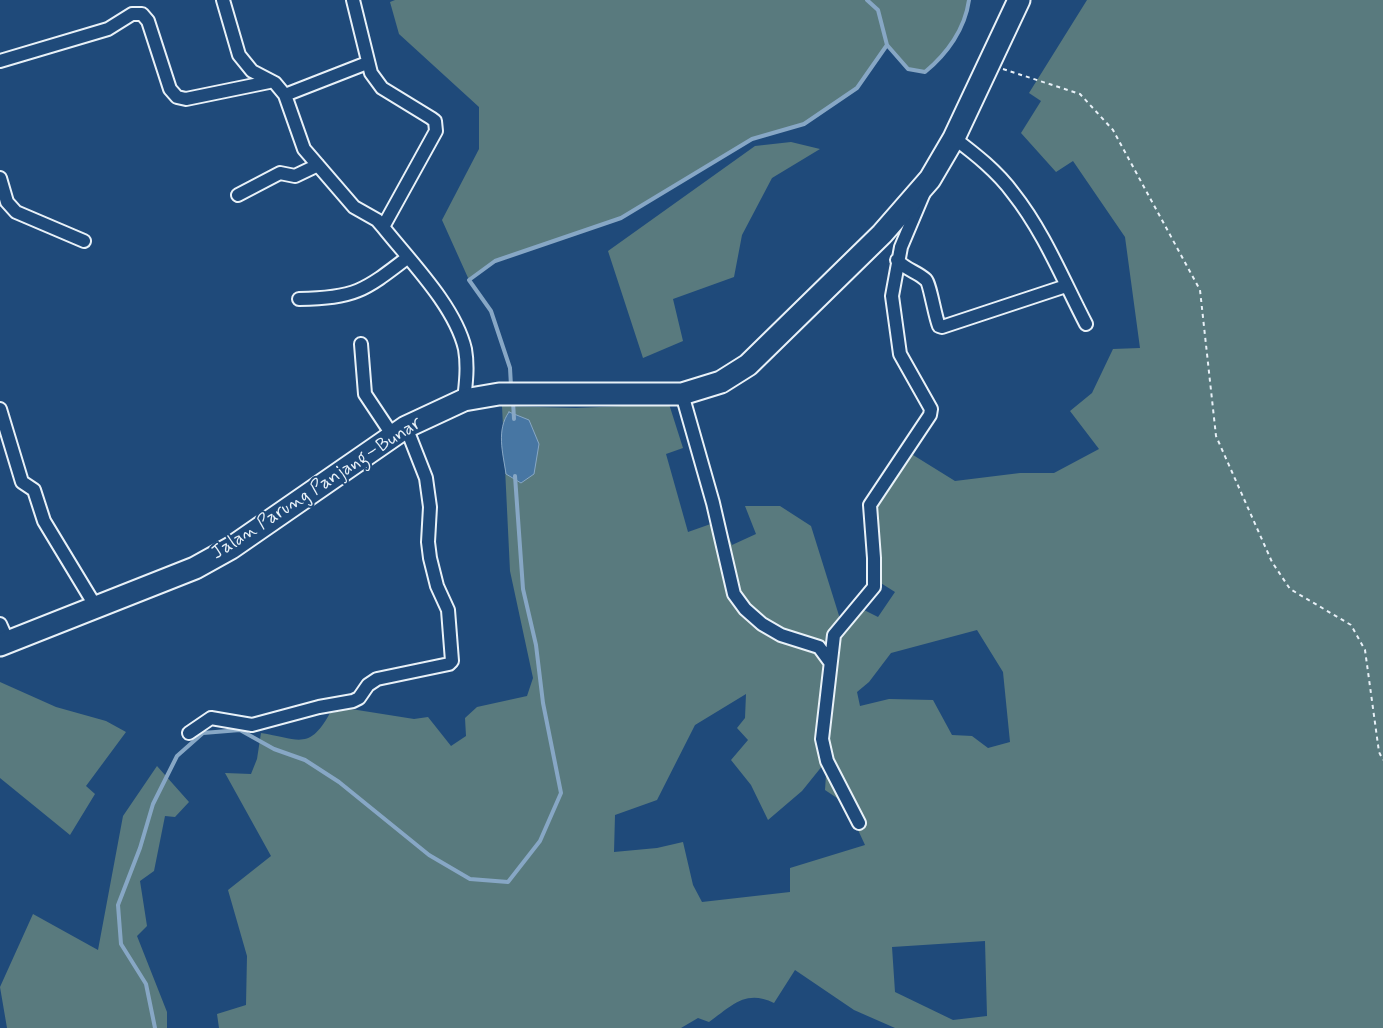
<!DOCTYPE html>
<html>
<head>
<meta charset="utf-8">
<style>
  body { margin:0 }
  canvas { display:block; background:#1f4a7a }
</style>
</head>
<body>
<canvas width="1383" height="1028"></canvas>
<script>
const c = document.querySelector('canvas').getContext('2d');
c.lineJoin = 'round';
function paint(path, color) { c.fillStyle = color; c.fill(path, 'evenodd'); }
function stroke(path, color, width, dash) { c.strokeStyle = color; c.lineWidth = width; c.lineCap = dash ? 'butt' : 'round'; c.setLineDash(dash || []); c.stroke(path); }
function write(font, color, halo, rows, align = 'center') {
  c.font = font + ' Mynerve,sans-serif'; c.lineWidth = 4; c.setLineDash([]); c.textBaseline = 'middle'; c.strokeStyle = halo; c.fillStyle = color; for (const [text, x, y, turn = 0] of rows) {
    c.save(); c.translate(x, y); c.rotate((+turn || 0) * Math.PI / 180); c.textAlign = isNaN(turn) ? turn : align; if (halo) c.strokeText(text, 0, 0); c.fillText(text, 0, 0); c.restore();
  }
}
paint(new Path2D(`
  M395,0H969C965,29 947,54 925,72L908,69L887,45L857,88L804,124L752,139L621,218L495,261L469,280L442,220L479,149V107L399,34L390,2Z
  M1087,0H1383V1028H895L854,1010L795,970L774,1003C745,989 732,1006 709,1022L698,1018L681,1028H219L217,1014L246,1005L247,956L228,890L271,856L225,773L251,774L257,759L261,733C299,739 309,751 330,713L351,709L414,719L428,717L451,746L466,736L465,718L477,707L527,696L533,678L510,571L502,406L576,408L669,404L683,448L666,454L688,532L722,520L732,545L756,534L745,506H780L811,526L841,622L856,606L878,617L895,592L868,575L865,512L905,450L955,481L1020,473H1054L1099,449L1070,411L1092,393L1113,349L1140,348L1125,237L1073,161L1056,172L1021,133L1041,101L1029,93ZM977,630L1003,672L1010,742L988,748L972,736L952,735L933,700L889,699L860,706L857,692L869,682L891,653ZM746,694L745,718L737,728L748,740L731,760L751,785L768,820L802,791L827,760L825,790L846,804L865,845L790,868V892L702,902L693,885L683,842L657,848L614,852L615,815L657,800L695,725ZM985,941L987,1016L953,1020L895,992L892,947Z
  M791,142L820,149L772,178L742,235L734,277L673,299L683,341L643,358L608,251L755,146Z
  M0,682L56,707L106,721L126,732L86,786L95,794L70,835L0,778Z
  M157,766L189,802L175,817L165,816L154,871L140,881L147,926L137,936L167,1012V1028H7L0,987L33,914L98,950L123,816Z`), '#597a7e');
const water = new Path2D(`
  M509,412L529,420L539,444L534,474L521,483L506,474C503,453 496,430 509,412Z`);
paint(water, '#4776a3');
stroke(water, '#87a7c5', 1);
stroke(new Path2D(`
  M867,0L878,10L887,45L908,69L925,72C947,54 965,29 969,0
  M511,386L510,368L491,311L469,280L495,261L621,218L752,139L804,124L857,88L887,45
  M513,401L514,419
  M155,1028L146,984L121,944L118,905L140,848L153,804L177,756L203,733L240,730L274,749L305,760L339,782L429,855L470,879L508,882L540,841L561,793L543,703L536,645L523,589L515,476`), '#87a7c5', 4);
const street = new Path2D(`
  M223,0L239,55L252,71L275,83L285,95L304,149L354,207L377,220L383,227C410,261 455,306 465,349C468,366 466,383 464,400
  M353,0L371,73L382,88L431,118L435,121L436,131L383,227
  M0,61L108,29L132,14H142L148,21L170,89L177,97L186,99L269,82
  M285,95L367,63
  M954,138C975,154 997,171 1013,193C1044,232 1063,280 1086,324
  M0,178L7,202L16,212L84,241
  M238,195L280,173L295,176L318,165
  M897,260C906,270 918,272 926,280C930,284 935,317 939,326L942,327L1066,286
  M299,299C355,298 364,291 407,258
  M361,344L365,394L393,436
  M682,394L713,503L734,594L745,609L762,624L781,635L819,647L830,662
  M0,409L22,482L34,490L44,521L96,607
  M0,624L8,642
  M189,733L211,718L252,725L319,707L353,701L359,698L368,685L377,679L449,664L452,661L448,610L437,586L430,558L428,542L430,507L426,478L406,427
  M859,823L827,761L822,739L834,635L874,587V558L870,505L930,415L931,409L900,354L892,296L901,247L923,195`);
const primary = new Path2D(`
  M0,645L195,568L231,548L406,427L464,400L499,394H682L721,382L748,365L882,234L930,179L954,138L1019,0`);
stroke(street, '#e8f1f8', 16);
stroke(primary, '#e8f1f8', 25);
stroke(new Path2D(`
  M1003,69L1080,94L1113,130L1200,290L1216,436L1272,562L1290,589L1351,625L1365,650L1379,752L1383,760`), '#e8f1f8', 2, [4, 4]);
stroke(street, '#1f4a7a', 12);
stroke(primary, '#1f4a7a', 21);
write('19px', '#e8f1f8', '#1f4a7a', [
  ["Jalan Parung Panjang–Bunar",317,489,-33]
]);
</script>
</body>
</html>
